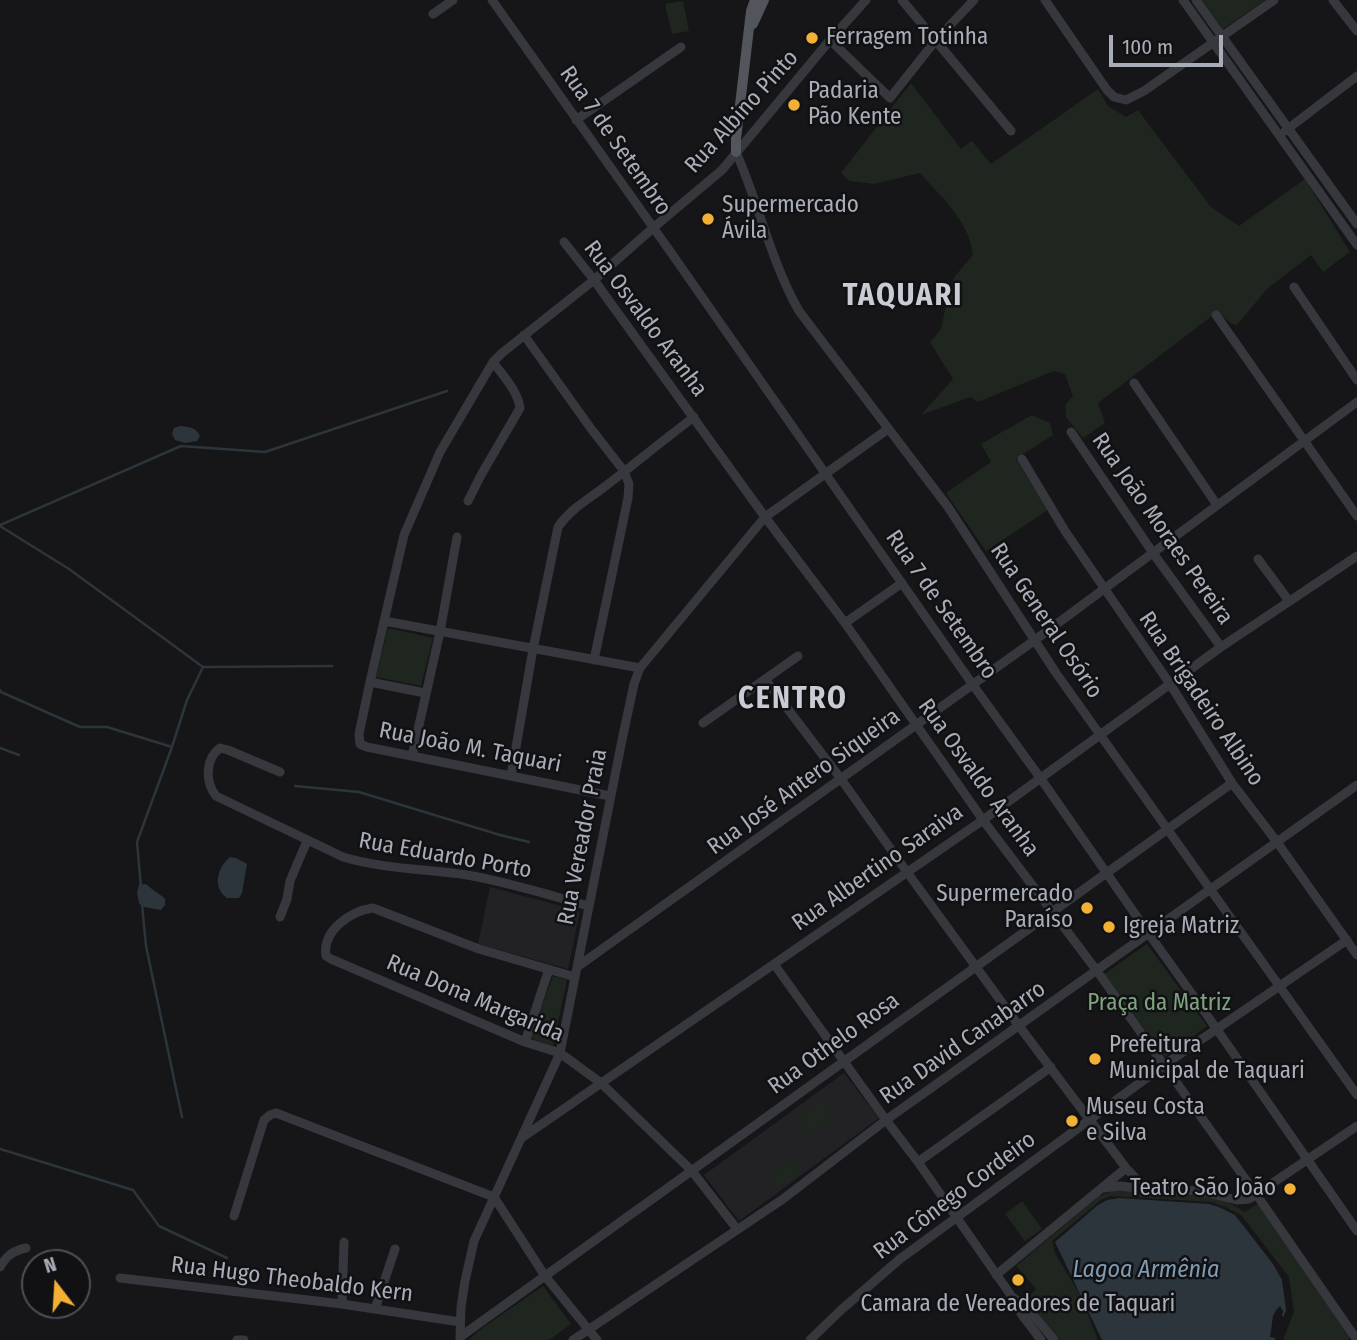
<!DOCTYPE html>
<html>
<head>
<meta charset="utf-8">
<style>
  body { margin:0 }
  #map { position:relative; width:1357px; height:1340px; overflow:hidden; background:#161618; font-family:"Fira Sans Condensed",sans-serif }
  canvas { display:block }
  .north { position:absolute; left:21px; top:1249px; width:70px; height:70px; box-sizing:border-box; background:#111113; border:2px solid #4d4f55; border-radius:50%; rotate:343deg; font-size:19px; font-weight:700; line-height:28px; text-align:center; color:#a8adb8 }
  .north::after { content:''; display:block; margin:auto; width:24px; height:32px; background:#f2b134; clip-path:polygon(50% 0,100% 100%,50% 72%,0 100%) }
  .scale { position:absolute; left:1109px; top:35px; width:114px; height:32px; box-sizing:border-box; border:4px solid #a8adb8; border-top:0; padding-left:9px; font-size:21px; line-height:24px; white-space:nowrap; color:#a8adb8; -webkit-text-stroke:5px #111113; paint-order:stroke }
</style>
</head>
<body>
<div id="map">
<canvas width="1357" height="1340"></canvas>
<div class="north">N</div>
<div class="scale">100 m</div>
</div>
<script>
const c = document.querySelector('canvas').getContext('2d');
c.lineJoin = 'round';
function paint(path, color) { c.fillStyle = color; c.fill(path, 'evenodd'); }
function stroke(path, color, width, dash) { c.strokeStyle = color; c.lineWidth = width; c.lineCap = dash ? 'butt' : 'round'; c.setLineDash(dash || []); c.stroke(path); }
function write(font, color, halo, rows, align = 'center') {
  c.font = font + ' "Fira Sans Condensed",sans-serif'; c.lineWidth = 5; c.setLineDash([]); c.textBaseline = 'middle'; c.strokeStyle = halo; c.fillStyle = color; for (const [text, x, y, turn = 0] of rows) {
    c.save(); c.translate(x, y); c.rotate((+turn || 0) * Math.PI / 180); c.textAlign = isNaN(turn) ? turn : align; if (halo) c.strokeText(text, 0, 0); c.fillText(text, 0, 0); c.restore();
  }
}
paint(new Path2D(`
  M490,887L580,911L568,969L478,944Z
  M844,1073L879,1118L739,1221L704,1175Z`), '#222225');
paint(new Path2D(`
  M1202,0H1265L1223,29Z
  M683,1L689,31L672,34L665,4Z
  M911,83L961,149L972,141L991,164L1098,89L1108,106L1126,117L1138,110L1211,207L1239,226L1305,179L1350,252L1323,272L1311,255L1267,289L1237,325L1232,324L1217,312L1098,403L1105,423L1083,438L1066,417L1065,405L1073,396L1065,374L1054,371L978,402L970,397L921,415L953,379L930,342L941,329L950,287L955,276L973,255C970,222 941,197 920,173L874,184L850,181L841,173Z
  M1032,415L1050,423L1053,435L1016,459L1048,510L986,551L946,493L991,462L981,444Z
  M388,628L433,638L421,686L376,677Z
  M1147,944L1207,1026L1165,1057L1104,974Z
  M553,976L567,980L553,1046L530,1038Z
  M822,1100L835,1119L808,1137L795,1119Z
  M793,1159L802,1171L778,1189L769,1176Z
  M1115,1190L1210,1197L1226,1201L1245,1212L1256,1205H1260L1349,1332V1340H1283L1294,1312L1289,1277L1241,1215L1225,1207L1211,1202L1110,1196L1101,1200L1052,1241L1055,1253L1080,1295L1098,1340H1060L1043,1320L1027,1298L1036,1289L1016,1266L1099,1196Z
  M1022,1201L1042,1229L1025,1241L1005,1214Z
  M543,1286L571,1324L549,1340H469L481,1329Z`), '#1e261f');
paint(new Path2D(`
  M180,426C189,427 196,427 200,436L197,441L185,443L175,440L172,434L174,428Z
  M230,857L236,858L247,864L242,893L239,898H227C212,887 217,868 230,857Z
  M146,884C152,890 159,893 165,899V905L161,910L144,907L139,903L137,892L139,885Z
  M1119,1198L1209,1204L1219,1207L1235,1215L1273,1264L1282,1280L1286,1310L1275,1340H1102L1055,1242L1098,1205L1107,1200Z`), '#2c353c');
paint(new Path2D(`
  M1280,1306L1283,1311L1282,1316L1285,1317L1283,1328L1280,1330L1276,1338L1270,1337L1273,1316L1276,1310Z`), '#161618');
stroke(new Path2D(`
  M0,525L181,446L265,452L447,391
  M0,526L69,569L203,667L332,666
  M0,690L1,692L80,727H107L172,747
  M0,748L19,755
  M295,786L359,792L500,835L529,842
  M141,887L137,842L172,747L187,700L203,667
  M142,904L146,946L182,1117
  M0,1149L133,1190L159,1226L227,1258`), '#2c353c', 2.5);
stroke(new Path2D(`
  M492,0L672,254L973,685L1041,779L1149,934L1202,1008L1357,1231
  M902,0L1011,131
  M1045,0L1107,90L1114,97L1126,100L1144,91L1274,0
  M1183,0L1357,245
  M1196,0L1357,224
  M1333,0L1357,31
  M433,14L453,0
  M830,40L890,98L936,40L974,0
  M576,120L681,47
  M1285,131L1357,76
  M736,152C759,204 771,262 799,311L948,507L1056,673L1357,1095
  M564,242L594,280L765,517L845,623L983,820L1097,971L1256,1194L1357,1340
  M1294,287L1357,380
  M1216,315L1357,516
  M524,335L592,430L624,471L629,484L628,498L594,660
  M1134,383L1217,505
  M1071,432L1153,553L1221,647
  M1022,459L1065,531L1170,684L1232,783L1277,842L1357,955
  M468,501L481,475L520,408C518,391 503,376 493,362
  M1258,559L1289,601
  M384,621L640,668
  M845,623L902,583
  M765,679L841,779L907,872L1019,1026L1126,1168L1146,1189
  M370,682L425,693
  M703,723L798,656
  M412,756L440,632L457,537
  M280,772L228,750L220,748C205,759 205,782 216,796L343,857C383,869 426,869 467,875C508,882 549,895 589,906
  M511,776L533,649L558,527C569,511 584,502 599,491C631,467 662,441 694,417
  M610,796L367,747L360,744L359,734L370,682L404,535L440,452L493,362L502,353L594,280L653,228L722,170L830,40L866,0
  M280,917L287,899L290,881L307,841
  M774,964L886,1120L918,1162L1010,1294L1022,1315L1041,1340
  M577,967L1035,640L1357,402
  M575,977L479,949L373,908C351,911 322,930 326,956L331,959L525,1042L560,1053L601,1083L692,1171L737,1229
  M525,1042L549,969
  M523,1137L983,820L1221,647L1357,556
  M918,1162L1051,1067
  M1104,1188L1119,1186L1146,1189L1200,1191L1237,1200L1249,1199L1357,1126
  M494,1197L545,1276L597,1340
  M234,1216L264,1120L270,1115L276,1113L494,1197
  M0,1267C7,1255 13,1251 26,1248
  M996,1275L1126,1168
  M120,1278L342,1304L460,1322
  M1014,1298L1029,1310L1054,1340
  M342,1304L344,1242
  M375,1309L395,1249
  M460,1337L1232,783
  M237,1340H244
  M460,1340L461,1307L465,1281L474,1241L560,1053L622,740L634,684L640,668L765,517L888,429
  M573,1340L783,1199L886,1120L1357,785
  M810,1340L841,1310L900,1259L1164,1065L1347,940`), '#37383d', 9);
stroke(new Path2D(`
  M753,24L764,0
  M736,152V139L751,11L755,0`), '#53555c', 10);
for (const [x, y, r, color] of [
  [812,38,7,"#f2b134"],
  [794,105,7,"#f2b134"],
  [708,219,7,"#f2b134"],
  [1087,908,7,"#f2b134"],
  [1109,927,7,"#f2b134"],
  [1095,1059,7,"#f2b134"],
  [1072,1121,7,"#f2b134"],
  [1290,1189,7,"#f2b134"],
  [1018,1280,7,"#f2b134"]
]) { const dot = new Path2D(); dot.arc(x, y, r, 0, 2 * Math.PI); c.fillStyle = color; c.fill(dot); stroke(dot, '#111113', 2.5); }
write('23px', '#a8adb8', '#111113', [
  ["Ferragem Totinha",826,38],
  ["Padaria",808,92],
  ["Pão Kente",808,118],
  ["Supermercado",722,206],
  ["Ávila",722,232],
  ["Supermercado",1073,895,"right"],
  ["Paraíso",1073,921,"right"],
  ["Igreja Matriz",1123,927],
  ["Prefeitura",1109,1046],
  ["Municipal de Taquari",1109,1072],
  ["Museu Costa",1086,1108],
  ["e Silva",1086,1134],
  ["Teatro São João",1276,1189,"right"],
  ["Camara de Vereadores de Taquari",1018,1305,"center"]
], 'left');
write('23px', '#a8adb8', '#111113', [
  ["Rua Albino Pinto",742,112,-48],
  ["Rua 7 de Setembro",615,141,55],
  ["Rua Osvaldo Aranha",645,319,53],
  ["Rua João Moraes Pereira",1162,529,55],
  ["Rua 7 de Setembro",941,605,55],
  ["Rua General Osório",1046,621,56],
  ["Rua Brigadeiro Albino",1201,699,56],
  ["Rua João M. Taquari",470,748,11],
  ["Rua Osvaldo Aranha",978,778,54],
  ["Rua José Antero Siqueira",804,782,-36],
  ["Rua Vereador Praia",583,837,-79],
  ["Rua Eduardo Porto",445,856,10],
  ["Rua Albertino Saraiva",878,868,-35],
  ["Rua Dona Margarida",475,999,23],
  ["Rua David Canabarro",963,1043,-35],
  ["Rua Othelo Rosa",834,1044,-36],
  ["Rua Cônego Cordeiro",955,1196,-37],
  ["Rua Hugo Theobaldo Kern",292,1280,7]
]);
write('23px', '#7fa381', '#111113', [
  ["Praça da Matriz",1159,1004]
]);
write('italic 24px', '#7f9bb3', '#111113', [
  ["Lagoa Armênia",1146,1270]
]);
c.letterSpacing = '2px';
write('bold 30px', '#c9ccd4', '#111113', [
  ["TAQUARI",903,297],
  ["CENTRO",793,700]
]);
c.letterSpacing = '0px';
</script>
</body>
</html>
